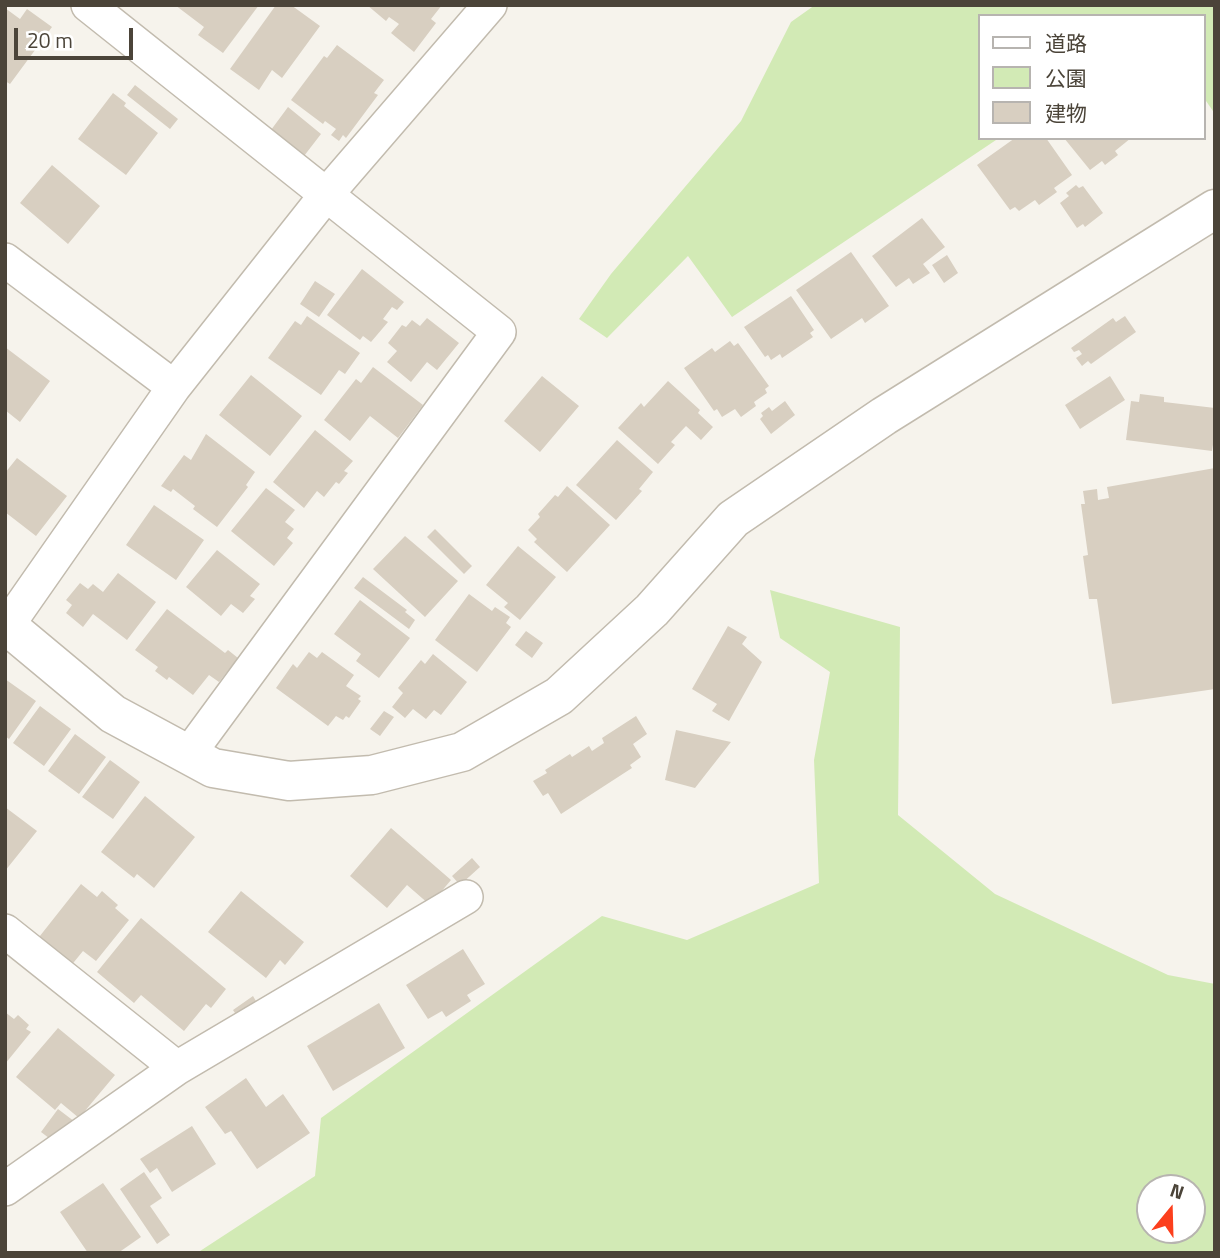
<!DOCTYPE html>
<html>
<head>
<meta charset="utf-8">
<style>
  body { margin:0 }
  #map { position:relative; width:1220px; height:1258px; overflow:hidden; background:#f6f3ec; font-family:"Titillium Web","Noto Sans JP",sans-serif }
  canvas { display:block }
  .frame { position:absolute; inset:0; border:7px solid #4b4439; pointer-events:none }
  .legend { position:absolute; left:978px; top:14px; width:228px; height:126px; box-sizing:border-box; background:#fff; border:2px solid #b7b4b0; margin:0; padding:9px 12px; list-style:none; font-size:21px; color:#4b4439 }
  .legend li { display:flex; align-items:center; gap:14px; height:35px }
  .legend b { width:35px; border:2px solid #b7b4b0 }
  .north { position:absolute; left:1136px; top:1174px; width:70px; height:70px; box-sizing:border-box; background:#fff; border:2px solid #b7b4b0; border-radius:50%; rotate:19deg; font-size:19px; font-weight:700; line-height:28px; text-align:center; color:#4b4439 }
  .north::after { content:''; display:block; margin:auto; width:24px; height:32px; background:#fc3f1d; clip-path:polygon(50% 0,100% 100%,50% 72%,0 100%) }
  .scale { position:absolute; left:14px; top:28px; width:119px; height:32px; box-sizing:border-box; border:4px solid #4b4439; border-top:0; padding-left:9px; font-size:21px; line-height:24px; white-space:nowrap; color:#4b4439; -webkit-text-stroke:5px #fff; paint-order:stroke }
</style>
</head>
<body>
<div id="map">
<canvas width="1220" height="1258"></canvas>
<div class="frame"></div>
<ul class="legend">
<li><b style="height:9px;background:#fff"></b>道路</li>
<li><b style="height:19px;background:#d2eab5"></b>公園</li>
<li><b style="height:19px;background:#d8cfc1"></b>建物</li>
</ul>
<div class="north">N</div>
<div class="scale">20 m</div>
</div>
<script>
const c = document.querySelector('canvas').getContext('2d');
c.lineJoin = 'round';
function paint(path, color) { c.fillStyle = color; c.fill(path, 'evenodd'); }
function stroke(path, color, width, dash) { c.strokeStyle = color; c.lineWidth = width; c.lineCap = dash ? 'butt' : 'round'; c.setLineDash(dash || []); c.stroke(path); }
paint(new Path2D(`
  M815,5H1215V114L1204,98V16H980V138H999L732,317L688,256L607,338L579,319L611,274L741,121L791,22Z
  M770,590L900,627L898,815L995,894L1168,975L1215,984V1253H197L315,1176L321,1118L602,916L687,940L819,883L814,760L830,672L780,638ZM1150,1188H1192V1230H1150Z`), '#d2eab5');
paint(new Path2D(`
  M175,5H259L223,53L198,35L204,27Z
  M276,5H291L320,26L282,78L272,70L259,90L230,69Z
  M367,5H442L431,19L436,23L414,52L391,33L399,24L389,17L386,21Z
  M5,8L20,19L27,9L52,27L10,84L5,81Z
  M337,45L384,80L374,93L378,95L346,138L343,135L339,141L331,135L336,129L325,121L323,124L291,100L324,56L327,58Z
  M135,85L178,119L170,129L127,95Z
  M113,93L126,103L124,106L158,133L126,175L78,139Z
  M288,107L321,134L304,156L271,130Z
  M1015,138H1046L1072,175L1054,188L1057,192L1039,205L1035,200L1019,211L1015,207L1010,210L977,165Z
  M1064,138H1131L1115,151L1118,155L1105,165L1102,161L1090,170Z
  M52,165L100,206L68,244L20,203Z
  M1076,185L1079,188L1083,186L1103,213L1085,227L1083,224L1077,228L1060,203L1069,196L1066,193Z
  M922,218L945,247L923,264L930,273L913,284L909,278L896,287L872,256Z
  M851,252L889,306L865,323L862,318L831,339L796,290Z
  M947,255L958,273L944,283L932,265Z
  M362,269L404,302L397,310L392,307L383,319L388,322L371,342L363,336L360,340L327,315Z
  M315,281L335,294L319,317L300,304Z
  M791,296L814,330L810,333L813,337L782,358L780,354L771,360L768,355L765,357L744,327Z
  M307,316L360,353L345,374L339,370L321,395L268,358L295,321L301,325Z
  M1125,316L1136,332L1091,364L1088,361L1082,366L1076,358L1082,354L1079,350L1074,352L1071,348L1113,318L1116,322Z
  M427,318L459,343L437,370L427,362L411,382L387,362L397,351L388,343L402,325L406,327L412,320L420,326Z
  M730,341L734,346L738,343L769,386L765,389L767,393L754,402L756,406L741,417L735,409L722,417L717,409L714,411L684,368L712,348L715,352Z
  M5,347L50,381L20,422L5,410Z
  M373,367L423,405L398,438L370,416L350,441L324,420L356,379L361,383Z
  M251,375L302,416L270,456L219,415Z
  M542,376L579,406L540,452L504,421Z
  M1110,376L1125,400L1080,429L1065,405Z
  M668,381L700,410L698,413L713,427L701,440L686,426L671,442L675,445L658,464L618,428L641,403L644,407Z
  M1140,394L1164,397V402L1215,408V432L1212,451L1126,440L1131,401L1139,402Z
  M785,401L795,415L771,434L760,419L763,416L761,413L769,407L772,411Z
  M315,430L353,461L344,471L348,473L339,484L336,482L324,497L317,491L304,508L273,482Z
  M206,434L255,472L246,485L248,487L217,527L193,509L195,506L173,489L171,492L161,486L184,455L191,460Z
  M617,440L653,472L639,489L642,491L616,520L576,485Z
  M17,458L67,496L36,536L5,512V473Z
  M1215,468V689L1112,704L1097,599H1089L1083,556L1088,555L1081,504H1085L1083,491L1097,489L1098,500L1109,498L1107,487Z
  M567,486L610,525L567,572L534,542L537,539L528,530L540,517L538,514L555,495L558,497Z
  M266,488L295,510L285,522L294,529L287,538L293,543L274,566L231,531Z
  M154,505L204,540L176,580L126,545Z
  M435,529L472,566L464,574L427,537Z
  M405,536L458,581L425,617L373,569Z
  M518,546L556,577L520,620L504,607L508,603L486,585Z
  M217,550L260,584L250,596L255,599L243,613L231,604L221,616L186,587Z
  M118,573L156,602L127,640L93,614L83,627L66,613L72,605L66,600L80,583L88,589L93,584L103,592Z
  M363,577L407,610L405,612L415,620L409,629L354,588Z
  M469,594L492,611L495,607L510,617L506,623L511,627L477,672L435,640Z
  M360,600L410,638L379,678L356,661L361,654L334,634Z
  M167,609L225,653L228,650L238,658L219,682L209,675L193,695L169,677L167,680L155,671L158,667L135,650Z
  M728,626L747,637L742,644L762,662L729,721L712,711L717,704L692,689Z
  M526,631L543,643L532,658L515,645Z
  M309,652L317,658L322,652L354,675L346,686L361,696L358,699L361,701L349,718L346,716L343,720L336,716L328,726L276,688L293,664L297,668Z
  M433,654L467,682L441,715L434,710L426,719L413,709L405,718L392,707L403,693L398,688L421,660L425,664Z
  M5,679L36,701L9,739L5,736Z
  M40,706L71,729L44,766L13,743Z
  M384,711L394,717L380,736L370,729Z
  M636,716L647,734L633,744L641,757L630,765L632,768L561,814L548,793L543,796L533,781L547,773L545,770L570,754L572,757L589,746L592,751L604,743L602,738Z
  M676,730L731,742L695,788L665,780Z
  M75,734L106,757L79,794L48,771Z
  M110,760L140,782L113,819L82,797Z
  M145,796L195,837L154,888L137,874L134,878L101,852Z
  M5,807L37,831L5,871Z
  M391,828L451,880L430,905L407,885L387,908L350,876Z
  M472,858L480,867L460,885L452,876Z
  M81,884L97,897L102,891L118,905L115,908L129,920L96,961L83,951L65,973L32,946Z
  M241,891L304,942L285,965L280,960L266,978L208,932Z
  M141,918L226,989L211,1008L206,1004L184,1031L141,995L134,1003L97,972Z
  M463,949L485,984L467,995L471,1001L446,1017L442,1011L428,1019L406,985Z
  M253,996L264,1015L244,1027L233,1010Z
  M379,1003L405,1048L333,1091L307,1046Z
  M5,1012L14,1019L18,1015L29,1025L26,1029L31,1032L5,1064Z
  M58,1028L115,1075L79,1118L61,1103L55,1110L16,1077Z
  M246,1078L266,1107L283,1094L310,1133L257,1169L231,1131L225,1134L205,1107Z
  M58,1109L83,1128L66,1151L41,1132Z
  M192,1126L216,1164L172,1192L157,1168L150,1173L140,1159Z
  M144,1172L162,1198L150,1206L170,1235L157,1244L120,1189Z
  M103,1183L141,1237L118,1253H88L60,1212Z`), '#d8cfc1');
const minor = new Path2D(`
  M88,5L499,332L188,755
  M5,260L174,387
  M5,629L174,387L326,195L490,5
  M5,931L177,1068
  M5,1189L177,1068L466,897`);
const tertiary = new Path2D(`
  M5,624L113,714L213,768L289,781L372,775L462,752L559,696L652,610L733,519L884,416L1215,209`);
stroke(minor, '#c2bbae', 36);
stroke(tertiary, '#c2bbae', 41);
stroke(minor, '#fff', 33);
stroke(tertiary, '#fff', 38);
</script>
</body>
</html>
